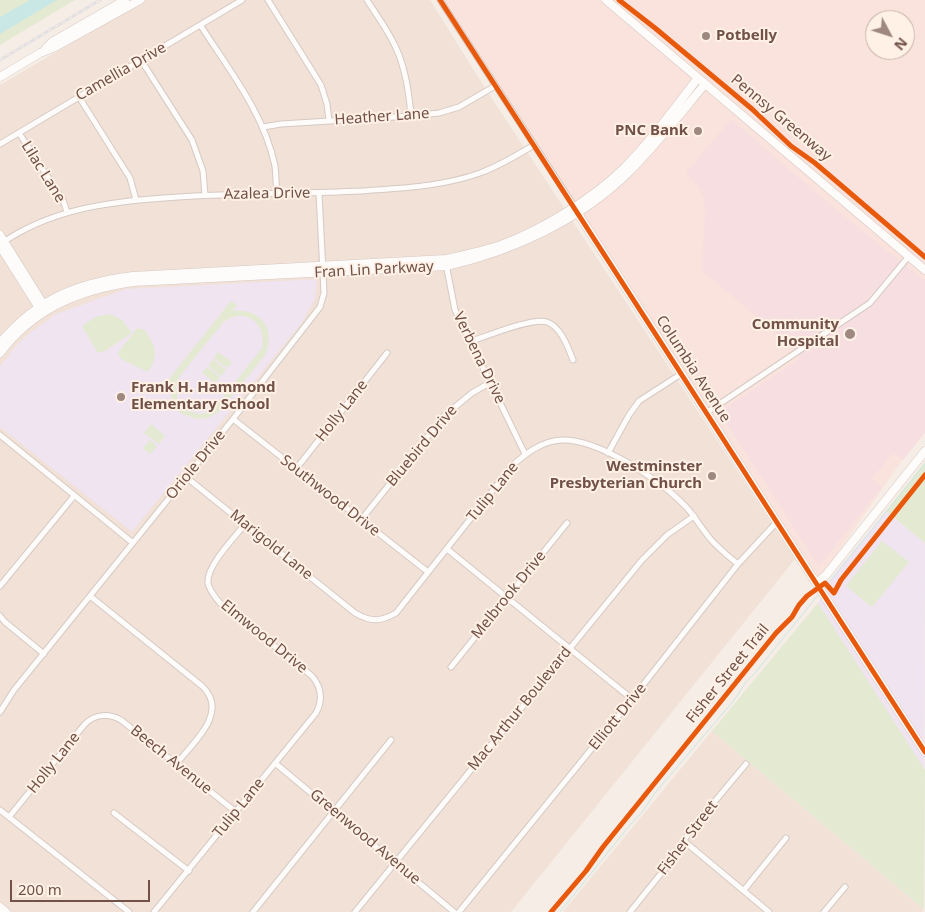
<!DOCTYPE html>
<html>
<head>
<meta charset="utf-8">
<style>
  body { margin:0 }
  #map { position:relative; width:925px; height:912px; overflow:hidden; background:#f5ede6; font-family:"Noto Sans",sans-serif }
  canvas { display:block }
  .north { position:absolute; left:865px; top:10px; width:50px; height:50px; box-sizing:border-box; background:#fff1e6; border:1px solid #c6b1a7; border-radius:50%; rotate:130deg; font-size:14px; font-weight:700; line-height:20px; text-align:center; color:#715148 }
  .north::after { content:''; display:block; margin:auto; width:18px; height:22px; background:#9f887f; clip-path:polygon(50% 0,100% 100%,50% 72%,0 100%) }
  .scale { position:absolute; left:10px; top:880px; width:140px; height:22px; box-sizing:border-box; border:2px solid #715148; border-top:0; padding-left:6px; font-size:15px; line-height:18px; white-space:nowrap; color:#715148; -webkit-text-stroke:4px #fff1e6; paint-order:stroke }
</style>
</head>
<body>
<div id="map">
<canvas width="925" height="912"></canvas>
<div class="north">N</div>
<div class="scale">200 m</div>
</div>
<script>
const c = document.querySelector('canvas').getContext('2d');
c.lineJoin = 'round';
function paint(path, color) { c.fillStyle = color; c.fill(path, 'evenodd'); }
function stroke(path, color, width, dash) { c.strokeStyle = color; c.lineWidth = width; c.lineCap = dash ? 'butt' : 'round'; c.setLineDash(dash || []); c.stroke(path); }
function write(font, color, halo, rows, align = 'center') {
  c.font = font + ' "Noto Sans",sans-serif'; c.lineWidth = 4; c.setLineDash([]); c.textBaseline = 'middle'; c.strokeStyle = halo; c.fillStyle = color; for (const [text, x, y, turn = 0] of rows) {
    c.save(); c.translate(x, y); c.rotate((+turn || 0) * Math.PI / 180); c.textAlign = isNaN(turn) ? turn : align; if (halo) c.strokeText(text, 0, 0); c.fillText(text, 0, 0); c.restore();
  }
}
paint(new Path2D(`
  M145,0H430L483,85L795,559L511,912H0V85Z
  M712,731L924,909L922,912H563Z`), '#f1e1d6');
paint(new Path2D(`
  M440,0H925V427L817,583ZM875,20H905V50H875Z`), '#f9e3dc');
paint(new Path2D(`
  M317,279L315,299L301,324L132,532L0,427V367L14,348L28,334L56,314L126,289Z
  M886,511L925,543L924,909L712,731L818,603L827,584Z`), '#efe4ef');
paint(new Path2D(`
  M731,119L829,204L925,281V433L903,460L893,453L872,478L882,487L819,566L719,412L798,360L799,355L753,313L702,271L705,210L703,198L698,186L686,173Z`), '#f7dfe1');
paint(new Path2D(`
  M0,0H75L0,45Z
  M231,301L237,305L233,311C260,308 277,329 265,355L223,407L217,413L208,418L196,419L180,413L172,402L170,389L166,393L161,389ZM236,316C255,314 266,330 262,348L214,409L207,413L198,414L188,411L178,402L176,387L179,377L222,324L226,320Z
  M110,314L122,320L132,333L103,352H97L82,326L96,317Z
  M137,328L145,330C155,346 160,354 148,372L121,359L118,353Z
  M218,352L232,362L227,368L214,358Z
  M213,359L226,370L221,376L208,366Z
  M207,367L220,377L215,383L202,373Z
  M151,424L165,436L159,444L144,433Z
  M150,440L157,446L150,454L143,448Z
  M925,462V543L886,511Z
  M882,541L909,562L872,607L846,586Z
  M818,603L925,770L924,909L712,731Z`), '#e4ead1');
paint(new Path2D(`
  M30,0H57L0,34V17Z`), '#c9e7e5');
stroke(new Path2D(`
  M831,580L925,464
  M560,912L630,825L643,811L655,793L735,699L745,683L755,673L818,595`), '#c9e7e5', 1);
const street = new Path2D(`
  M268,0L321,85L327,104L329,121
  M367,0C375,13 385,26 392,40C405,63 409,90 411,116
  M440,0L574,206
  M201,26C229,70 264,113 275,166C276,175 276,184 277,193
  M141,60L192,140L203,171L205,195
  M79,97L130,178L136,200
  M263,127L281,124L411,116L439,113L459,107L495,86
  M19,133L63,200L67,212
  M0,144L242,0
  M2,243C50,210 106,202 164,198C229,193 295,194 361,191C401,188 441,187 480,173C499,166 516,156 534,145
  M446,264L455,310L525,454
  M472,341C487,336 533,317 547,322C561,327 568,347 573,360
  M706,413L870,303L909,256
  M233,419L428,572
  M0,435L133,543
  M608,453L629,415L639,401L681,374
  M296,469L387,353
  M186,477L355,613C371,622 380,622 396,613L512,466C526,453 542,441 562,440C599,439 662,481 687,508C697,519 704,533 715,544C722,551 730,558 738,564
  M361,520L444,416L472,393L491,382
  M447,549L632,699
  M0,586L74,496
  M90,596L202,686C230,712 193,743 176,764
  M0,616L5,622L44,654
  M451,667L567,523
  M0,712L14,690L233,419L320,307L324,293L319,193
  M275,763L454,912
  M0,810L129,912
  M114,813L189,871
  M9,817L85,724C95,714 109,713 121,720L236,812
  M684,841L769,912
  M744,890L786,838
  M154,912L316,713C323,700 322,688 312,676L220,603C215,597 209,590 208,583C206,566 235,537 245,524
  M253,912L391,740
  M355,912L642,560L667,535L694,516
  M459,912L632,699L738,564L776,523
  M630,912L671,861L690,831L746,764
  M824,912L845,887`);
const secondary = new Path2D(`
  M606,0L925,270
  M46,48L52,42L125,0
  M0,77L40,53L55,47L140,0
  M575,209L925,752
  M0,235L45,307
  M0,246L38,306L42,309
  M0,343C37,299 77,283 133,276L446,259C464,255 483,251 501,245C543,229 591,200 623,169C651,141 674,109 698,78
  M0,353C34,308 79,290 133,282L447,266C512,251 579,221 628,173C656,145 680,114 705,84
  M817,583L826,575L925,451
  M0,907L6,912`);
stroke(street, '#d6cac4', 7);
stroke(secondary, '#d6c9c3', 9);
stroke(street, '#fefcfb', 5);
stroke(secondary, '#fefcfb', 8);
const rail = new Path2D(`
  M0,60L100,0`);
stroke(rail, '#e3e0e3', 3);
stroke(rail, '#fff1e6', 1, [4]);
stroke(new Path2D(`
  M440,0L925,752
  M619,0L655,28L752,109L791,146L815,163L925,257
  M551,912L586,871L603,847L776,633L792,617L799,605L807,596L825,583L834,593L841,580L925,475`), '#e8590c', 5);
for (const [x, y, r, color] of [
  [706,36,5,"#9f887f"],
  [698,131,5,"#9f887f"],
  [850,334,6,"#9f887f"],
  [121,397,5,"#9f887f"],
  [712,476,5,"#9f887f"]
]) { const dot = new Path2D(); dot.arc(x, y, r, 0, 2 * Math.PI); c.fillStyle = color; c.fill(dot); stroke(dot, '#fff1e6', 2); }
write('bold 15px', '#715148', '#fff1e6', [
  ["Potbelly",716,36,"left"],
  ["PNC Bank",688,131],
  ["Community",839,325],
  ["Hospital",839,342],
  ["Frank H. Hammond",131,388,"left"],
  ["Elementary School",131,405,"left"],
  ["Westminster",702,467],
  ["Presbyterian Church",702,484]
], 'right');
write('15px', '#715148', '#fff1e6', [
  ["Camellia Drive",121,72,-30],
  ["Heather Lane",382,117,-4],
  ["Pennsy Greenway",781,118,40],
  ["Lilac Lane",43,172,58],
  ["Azalea Drive",267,194,-1],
  ["Fran Lin Parkway",374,270,-3],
  ["Verbena Drive",479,358,64],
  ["Columbia Avenue",693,369,57],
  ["Holly Lane",342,411,-52],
  ["Bluebird Drive",422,446,-50],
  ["Oriole Drive",196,465,-51],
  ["Tulip Lane",493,492,-51],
  ["Southwood Drive",330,496,38],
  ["Marigold Lane",271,545,39],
  ["Melbrook Drive",509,595,-51],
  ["Elmwood Drive",264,637,39],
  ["Fisher Street Trail",728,674,-51],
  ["Mac Arthur Boulevard",520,709,-51],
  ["Elliott Drive",618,717,-51],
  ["Beech Avenue",171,760,39],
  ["Holly Lane",54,763,-51],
  ["Tulip Lane",239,808,-51],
  ["Greenwood Avenue",365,837,40],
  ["Fisher Street",688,838,-53]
]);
</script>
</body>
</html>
